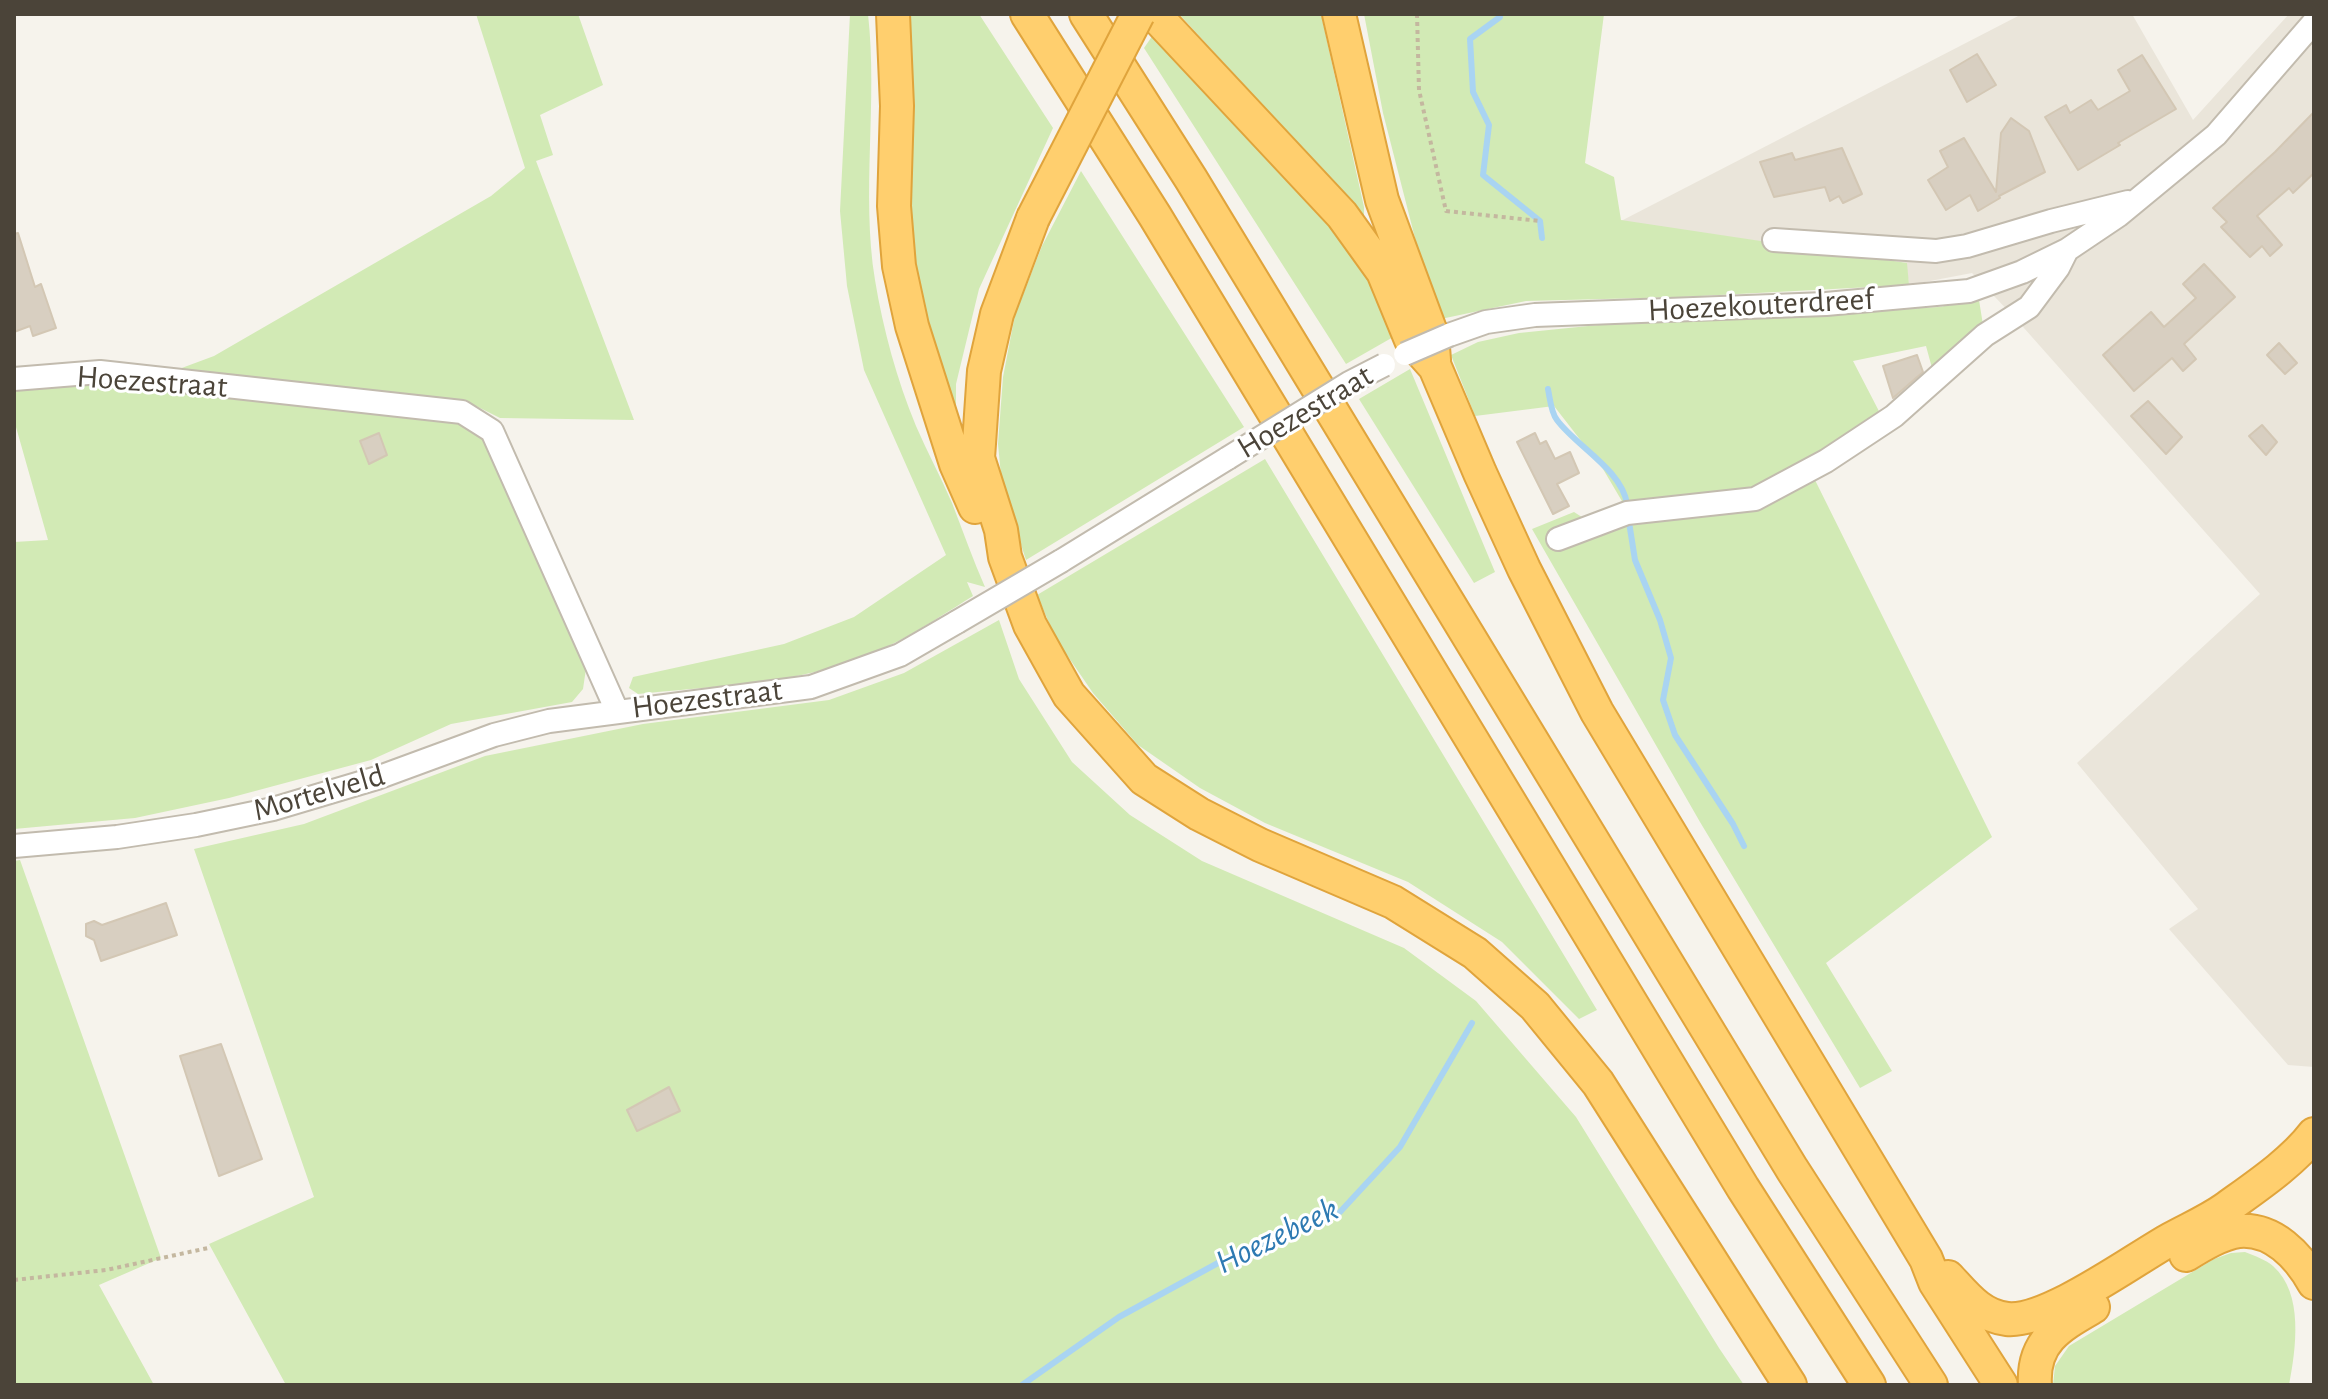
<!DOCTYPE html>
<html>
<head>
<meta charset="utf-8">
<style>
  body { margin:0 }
  #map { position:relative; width:2328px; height:1399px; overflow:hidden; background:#f6f3ec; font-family:"Alegreya Sans",sans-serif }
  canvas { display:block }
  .frame { position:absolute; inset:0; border:16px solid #4b4439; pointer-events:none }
</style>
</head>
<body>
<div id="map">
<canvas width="2328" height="1399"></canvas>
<div class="frame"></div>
</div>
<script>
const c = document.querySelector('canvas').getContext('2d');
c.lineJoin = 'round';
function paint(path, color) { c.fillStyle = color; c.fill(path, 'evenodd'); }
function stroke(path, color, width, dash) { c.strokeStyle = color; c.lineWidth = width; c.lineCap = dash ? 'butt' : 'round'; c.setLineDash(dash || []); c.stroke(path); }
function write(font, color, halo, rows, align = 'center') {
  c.font = font + ' "Alegreya Sans",sans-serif'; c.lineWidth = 6; c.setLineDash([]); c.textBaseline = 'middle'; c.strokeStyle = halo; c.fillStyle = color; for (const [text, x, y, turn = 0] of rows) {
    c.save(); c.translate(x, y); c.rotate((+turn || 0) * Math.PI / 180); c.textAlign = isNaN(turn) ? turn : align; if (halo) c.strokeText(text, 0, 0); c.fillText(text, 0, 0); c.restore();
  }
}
paint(new Path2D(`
  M2022,14H2132L2193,120L2289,14H2314V1067L2288,1065L2169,929L2198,909L2077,763L2260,594L2016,319L1972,273L1909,285L1906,263L1621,221Z`), '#eae5da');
paint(new Path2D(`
  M476,14H578L603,85L540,115L553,155L536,161L634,420L500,418L476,406L179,369L214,356L491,196L525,168Z
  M850,14H868C878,103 861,192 875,280C883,329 897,380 916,426C927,452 941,477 952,503C963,531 973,560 985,587L967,582L973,596C930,623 887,652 838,666C774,685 704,687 638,694L629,688L633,677L784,644L854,617L946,555L864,370L847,286L840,211Z
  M902,14H979L1053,128L979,289L956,384V423L907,250Z
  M1179,14H1321L1364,207V216Z
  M1364,14H1604L1585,163L1614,177L1621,220L1907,263L1909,285L1681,297L1526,301L1436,320L1383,113Z
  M1155,32L1329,226L1369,274L1395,336L1346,364L1144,48Z
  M1081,171L1244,427L1026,560L1002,486L998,444L1003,377L1015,315L1042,246Z
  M1979,300L1983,325L1932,368L1926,346L1853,361L1882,417L1755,491L1626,508L1603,469L1554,406L1475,416L1451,355L1478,342L1519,333L1618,323L1939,307Z
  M1410,369L1495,572L1474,583L1359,399Z
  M88,383L171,386L456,419L480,435L488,445L587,662L583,689L572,702L451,724L371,760L229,798L135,818L14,829V542L48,540L14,420V386Z
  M1265,459L1597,1010L1579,1019L1502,942L1408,882L1265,823L1200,788L1138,745L1093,693L1056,639L1037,595Z
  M1814,478L1992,837L1826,963L1892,1071L1860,1088L1700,822L1532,529L1574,512L1599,528Z
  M999,620L1019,679L1072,762L1130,815L1202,861L1404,948L1476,1001L1576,1117L1719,1348L1744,1385H286L209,1244L314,1197L194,849L304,824L485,756L643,724L829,700L904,673Z
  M20,860L161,1258L99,1285L154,1385H14V861Z
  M2245,1252C2255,1256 2266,1260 2273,1266C2304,1293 2296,1349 2289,1385H2053L2055,1366L2069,1346L2214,1259L2231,1253Z`), '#d2eab5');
stroke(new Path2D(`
  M1500,14V17L1470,39L1473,92L1489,125L1483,175L1540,221L1542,238
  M1548,389C1550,399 1551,413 1557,420C1576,446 1622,470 1627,504
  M1629,522L1635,560L1660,620L1671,658L1663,700L1675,735L1733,824L1744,846
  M1022,1385L1119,1317L1229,1257L1340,1212L1400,1147L1472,1023`), '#a9d4f2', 6);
const building = new Path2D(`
  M1977,54L1996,85L1967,102L1950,70Z
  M2142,55L2176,109L2118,143L2120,145L2078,170L2045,117L2066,105L2070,113L2091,100L2098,110L2130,91L2118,70Z
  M2314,112V173L2293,193L2289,188L2257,216L2282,245L2270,256L2262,246L2250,257L2221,227L2227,222L2213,208L2275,152Z
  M2011,118L2029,131L2045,172L1999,196L2000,198L1978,211L1970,195L1946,210L1928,180L1948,167L1940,151L1964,138L1996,192L2001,133Z
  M1842,148L1862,194L1843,203L1839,196L1830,201L1825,187L1774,197L1760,162L1792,153L1795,160Z
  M18,233L35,287L41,284L56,328L33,336L30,326L14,332V234Z
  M2204,264L2235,297L2184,344L2196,359L2183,371L2172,358L2134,391L2103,355L2151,312L2164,327L2196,298L2183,284Z
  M2279,343L2297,363L2285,374L2267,355Z
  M1917,355L1923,372L1893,398L1883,366Z
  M2148,401L2182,437L2166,454L2131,416Z
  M2262,425L2277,442L2266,455L2249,436Z
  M379,433L387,455L369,464L360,441Z
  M1535,433L1540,444L1546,441L1555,459L1570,452L1579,473L1557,484L1569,506L1553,514L1517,442Z
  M166,903L177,935L101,961L94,940L86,936V924L94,921L102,925Z
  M221,1044L262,1159L219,1176L180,1056Z
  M669,1087L680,1111L637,1131L627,1110Z`);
paint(building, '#d8cfc1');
stroke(building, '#d3c7b4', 2);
const minor = new Path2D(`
  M1774,240L1936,251L1967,246L2051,221L2128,202
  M1449,335L1486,322L1535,315L1826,304L1969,291L2022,272L2067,250L2119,215L2216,135L2314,22
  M14,379L100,372L462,412L492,431L617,711
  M1558,539L1627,513L1755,499L1826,461L1894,416L1985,335L2029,307L2058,268L2067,250
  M1061,561L1228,458
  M14,846L117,837L196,825L273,809L377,778L494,735L549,721L811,687L900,655L957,622`);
const highway = new Path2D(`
  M893,14L897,106L894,206L899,266L912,326L956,464L975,507
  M1027,14L1155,216L1743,1188L1869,1385
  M1086,14L1191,179L1792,1169L1931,1385
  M1154,14L1342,215L1383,272L1411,340L1435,367L1480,473L1524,569L1597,712L1926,1259L1935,1282L2001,1385
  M1339,14L1382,200L1432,335L1434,360
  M1033,218L997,314L984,371L978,458L1001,530L1005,557L1030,625L1069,695L1144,779L1199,814L1260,845L1393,902L1475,953L1535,1006L1598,1083L1790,1385
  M2186,1255C2202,1245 2220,1234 2239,1231C2273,1228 2299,1256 2314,1283
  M1948,1277C1965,1295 1980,1316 2007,1319C2048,1323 2133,1260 2171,1239C2189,1229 2208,1221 2225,1209C2254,1188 2292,1163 2314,1134
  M2035,1385C2032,1341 2060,1326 2093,1307`);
stroke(minor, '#c2bbae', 26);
stroke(highway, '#e0a43c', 36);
stroke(new Path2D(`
  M1417,14L1419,90L1446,211L1540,221
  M14,1280L106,1270L208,1248`), '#c4b79f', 4, [4, 4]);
stroke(minor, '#fff', 22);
stroke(highway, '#ffcf6e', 32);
const minorBridge = new Path2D(`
  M1405,354L1449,335
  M1228,458L1349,383L1384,365
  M957,622L1061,561`);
const highwayBridge = new Path2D(`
  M1033,218L1138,14`);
stroke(minorBridge, '#c2bbae', 26, []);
stroke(highwayBridge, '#e0a43c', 36, []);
stroke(minorBridge, '#fff', 22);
stroke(highwayBridge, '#ffcf6e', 32);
write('32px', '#4b4439', '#fff', [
  ["Hoezekouterdreef",1761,305,-3],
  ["Hoezestraat",152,382,4],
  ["Hoezestraat",1305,412,-31],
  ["Hoezestraat",707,699,-7],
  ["Mortelveld",319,793,-16]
]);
write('italic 34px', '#2e7ab2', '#fff', [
  ["Hoezebeek",1277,1236,-26]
]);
</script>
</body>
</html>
